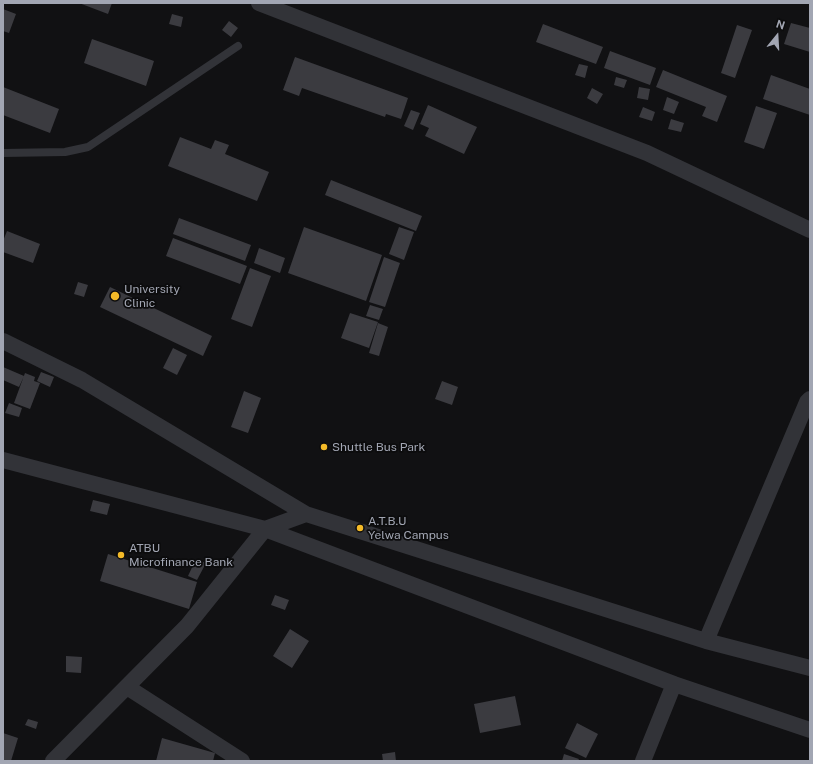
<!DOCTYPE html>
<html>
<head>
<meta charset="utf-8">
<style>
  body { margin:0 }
  #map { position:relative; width:813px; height:764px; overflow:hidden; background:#111113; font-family:"Public Sans",sans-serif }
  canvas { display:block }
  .frame { position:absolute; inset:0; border:4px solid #a2a6b3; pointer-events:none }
  .north { position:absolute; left:757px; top:16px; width:40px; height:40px; -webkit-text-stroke:3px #0c0c0d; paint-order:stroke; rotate:18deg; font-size:11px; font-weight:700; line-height:16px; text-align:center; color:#a2a6b3 }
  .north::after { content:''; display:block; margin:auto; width:14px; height:18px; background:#a2a6b3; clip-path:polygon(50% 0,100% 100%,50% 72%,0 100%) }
</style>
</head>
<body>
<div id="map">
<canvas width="813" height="764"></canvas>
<div class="frame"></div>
<div class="north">N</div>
</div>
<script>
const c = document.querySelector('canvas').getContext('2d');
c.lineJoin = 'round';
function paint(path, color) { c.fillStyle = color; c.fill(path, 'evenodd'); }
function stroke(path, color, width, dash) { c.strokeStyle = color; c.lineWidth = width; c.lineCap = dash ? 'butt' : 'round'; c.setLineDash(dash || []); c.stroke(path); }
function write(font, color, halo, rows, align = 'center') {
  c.font = font + ' "Public Sans",sans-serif'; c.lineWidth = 3.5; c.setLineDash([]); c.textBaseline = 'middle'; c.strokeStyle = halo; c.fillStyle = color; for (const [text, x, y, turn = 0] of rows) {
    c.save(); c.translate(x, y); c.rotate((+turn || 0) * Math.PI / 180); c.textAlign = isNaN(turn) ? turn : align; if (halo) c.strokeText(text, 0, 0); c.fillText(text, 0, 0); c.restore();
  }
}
paint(new Path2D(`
  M79,3H112L108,14Z
  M3,9L16,14L9,33L3,31Z
  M172,14L183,17L181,27L169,24Z
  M229,21L238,28L231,37L222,30Z
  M791,23L810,28V52L784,44Z
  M543,24L603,47L596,64L536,42Z
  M737,25L752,30L735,78L721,73Z
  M92,39L154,61L146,86L84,63Z
  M610,51L656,68L650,85L604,68Z
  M295,57L408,98L401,119L386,114L385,117L302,88L299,96L283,90Z
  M579,64L588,66L585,78L575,75Z
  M663,70L727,96L717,122L702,116L706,107L656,87Z
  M771,75L810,89V115L763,99Z
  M616,77L627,80L624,88L614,85Z
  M3,87L59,109L50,133L3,115Z
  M639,87L650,89L648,100L637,98Z
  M592,88L603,94L597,104L587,98Z
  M667,97L679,102L674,114L663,110Z
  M428,105L477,127L464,154L425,136L429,128L420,124Z
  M756,106L777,113L764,149L744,142Z
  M643,107L655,112L652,121L639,117Z
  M411,110L420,113L413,130L404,126Z
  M671,119L684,123L681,132L668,129Z
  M180,137L211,149L215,140L229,145L225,154L269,172L257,201L168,166Z
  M331,180L422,216L416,231L325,195Z
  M179,218L251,245L245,261L173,234Z
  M304,227L382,255L366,301L288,273Z
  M399,227L414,232L404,260L389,254Z
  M7,231L40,244L33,263L3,252V241Z
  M173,238L247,266L240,284L166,256Z
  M259,248L285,258L280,273L254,263Z
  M384,257L400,263L385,307L369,302Z
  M250,268L271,276L252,327L231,319Z
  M78,282L88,285L84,297L74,294Z
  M110,287L212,336L203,356L100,307Z
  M370,305L383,309L379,320L366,316Z
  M350,313L378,322L369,348L341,338Z
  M378,323L388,327L379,356L369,353Z
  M173,348L187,355L177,375L163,368Z
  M3,367L24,376L19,387L3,380Z
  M41,372L54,377L50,387L37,381Z
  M25,373L35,377L34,381L40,383L30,409L14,403Z
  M442,381L458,387L452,405L435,399Z
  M244,391L261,398L248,433L231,427Z
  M9,403L22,408L19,417L5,413Z
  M93,500L110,504L107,515L90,511Z
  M108,554L197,582L189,609L100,581Z
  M196,559L206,563L197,580L188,576Z
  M275,595L289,600L285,610L271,605Z
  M290,629L309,641L292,668L273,656Z
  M66,656L82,657L81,673L66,672Z
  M515,696L521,725L480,733L474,704Z
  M28,719L38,722L36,729L25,725Z
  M577,723L598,734L586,758L565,748Z
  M3,733L18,738L11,761H3Z
  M162,738L215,753L213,761H156Z
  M395,752L396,761H383L382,754Z
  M564,754L579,759L578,761H562Z`), '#3b3b40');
stroke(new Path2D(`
  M3,153L65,152L88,147L238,46`), '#323338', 8);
stroke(new Path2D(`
  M259,3L647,153L810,230
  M3,341L82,380L306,514L706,641L810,668
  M3,460L265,529L674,684L810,730
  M706,641L807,402L810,399
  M127,687L242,761
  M53,761L187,626L265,529L306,514
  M643,761L674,684`), '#323338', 16);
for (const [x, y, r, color] of [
  [115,296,5,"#f4ba28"],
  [324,447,4,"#f4ba28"],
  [360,528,4,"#f4ba28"],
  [121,555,4,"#f4ba28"]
]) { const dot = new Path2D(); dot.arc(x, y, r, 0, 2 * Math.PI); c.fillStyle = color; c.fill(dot); stroke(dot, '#0c0c0d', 1.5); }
write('12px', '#a2a6b3', '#0c0c0d', [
  ["University",124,289],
  ["Clinic",124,303],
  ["Shuttle Bus Park",332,447],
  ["A.T.B.U",368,521],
  ["Yelwa Campus",368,535],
  ["ATBU",129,548],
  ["Microfinance Bank",129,562]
], 'left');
</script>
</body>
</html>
